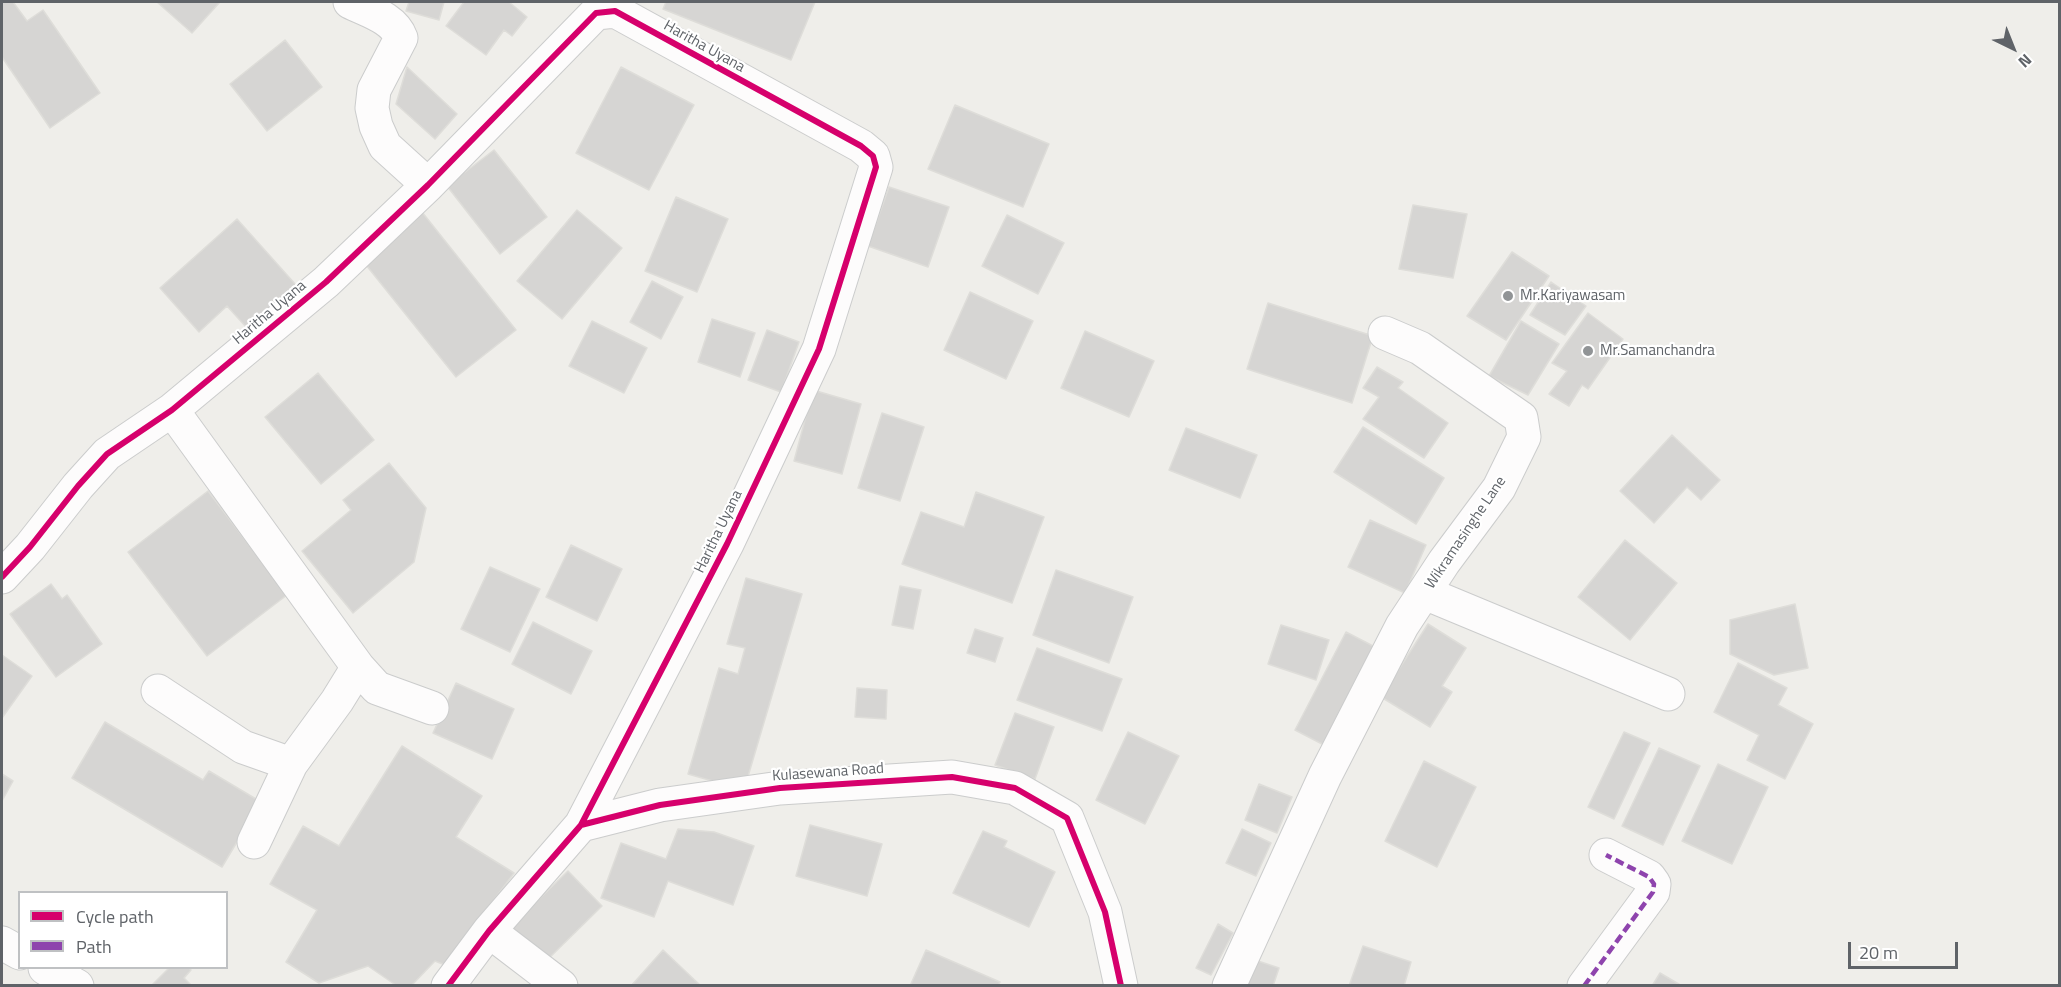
<!DOCTYPE html>
<html>
<head>
<meta charset="utf-8">
<style>
  body { margin:0 }
  #map { position:relative; width:2061px; height:987px; overflow:hidden; background:#efeeea; font-family:"Titillium Web",sans-serif }
  canvas { display:block }
  .frame { position:absolute; inset:0; border:3px solid #5f6368; pointer-events:none }
  .legend { position:absolute; left:18px; top:891px; width:210px; height:78px; box-sizing:border-box; background:#fff; border:2px solid #bfc1c3; margin:0; padding:8px 10px; list-style:none; font-size:18px; color:#5f6368 }
  .legend li { display:flex; align-items:center; gap:12px; height:30px }
  .legend b { width:30px; border:2px solid #bfc1c3 }
  .north { position:absolute; left:1983px; top:18px; width:60px; height:60px; -webkit-text-stroke:4px #fff; paint-order:stroke; rotate:137deg; font-size:16px; font-weight:700; line-height:24px; text-align:center; color:#5f6368 }
  .north::after { content:''; display:block; margin:auto; width:21px; height:27px; background:#5f6368; clip-path:polygon(50% 0,100% 100%,50% 72%,0 100%) }
  .scale { position:absolute; left:1848px; top:942px; width:110px; height:27px; box-sizing:border-box; border:3px solid #5f6368; border-top:0; padding-left:8px; font-size:18px; line-height:21px; white-space:nowrap; color:#5f6368; -webkit-text-stroke:4px #fff; paint-order:stroke }
</style>
</head>
<body>
<div id="map">
<canvas width="2061" height="987"></canvas>
<div class="frame"></div>
<ul class="legend">
<li><b style="height:8px;background:#d6006c"></b>Cycle path</li>
<li><b style="height:8px;background:#8e44ad"></b>Path</li>
</ul>
<div class="north">N</div>
<div class="scale">20 m</div>
</div>
<script>
const c = document.querySelector('canvas').getContext('2d');
c.lineJoin = 'round';
function paint(path, color) { c.fillStyle = color; c.fill(path, 'evenodd'); }
function stroke(path, color, width, dash) { c.strokeStyle = color; c.lineWidth = width; c.lineCap = dash ? 'butt' : 'round'; c.setLineDash(dash || []); c.stroke(path); }
function write(font, color, halo, rows, align = 'center') {
  c.font = font + ' "Titillium Web",sans-serif'; c.lineWidth = 4.5; c.setLineDash([]); c.textBaseline = 'middle'; c.strokeStyle = halo; c.fillStyle = color; for (const [text, x, y, turn = 0] of rows) {
    c.save(); c.translate(x, y); c.rotate((+turn || 0) * Math.PI / 180); c.textAlign = isNaN(turn) ? turn : align; if (halo) c.strokeText(text, 0, 0); c.fillText(text, 0, 0); c.restore();
  }
}
const building = new Path2D(`
  M2,2H13L27,21L43,10L100,93L50,128L2,57Z
  M157,2H220L192,33Z
  M409,2H444L439,20L406,11Z
  M464,2H509L527,17L512,36L504,30L486,55L446,26Z
  M666,2H815L791,60L663,9Z
  M285,40L322,87L267,131L230,84Z
  M407,67L457,114L435,139L396,104Z
  M621,67L694,105L649,190L576,153Z
  M955,105L1049,144L1023,207L928,169Z
  M494,150L547,217L500,254L447,186Z
  M889,187L949,207L928,267L868,246Z
  M676,197L728,219L697,292L645,271Z
  M1413,205L1467,214L1453,278L1399,269Z
  M577,210L622,248L562,319L517,281Z
  M422,212L516,330L456,377L362,260Z
  M1007,215L1064,243L1038,294L982,266Z
  M237,219L296,285L247,328L227,306L199,332L160,288Z
  M1512,252L1549,276L1506,340L1467,316Z
  M652,281L683,297L661,339L630,322Z
  M1551,282L1586,306L1565,335L1530,315Z
  M970,292L1033,321L1006,379L944,350Z
  M1268,303L1373,336L1352,403L1247,369Z
  M1588,313L1623,339L1588,389L1582,385L1569,406L1549,394L1567,371L1552,363Z
  M712,319L755,333L740,377L698,362Z
  M592,321L647,348L624,393L569,366Z
  M1521,321L1559,344L1528,395L1489,376Z
  M767,330L799,342L781,392L748,380Z
  M1085,331L1154,361L1129,417L1061,388Z
  M1377,367L1403,382L1398,388L1448,423L1424,458L1363,419L1379,397L1363,388Z
  M318,373L374,440L321,484L265,417Z
  M813,390L861,404L842,474L794,461Z
  M882,413L924,427L900,501L858,488Z
  M1363,427L1444,478L1416,524L1334,472Z
  M1186,428L1257,455L1240,498L1169,470Z
  M1672,435L1720,480L1701,500L1687,487L1654,523L1620,491Z
  M389,463L426,508L414,562L353,613L302,551L351,510L343,500Z
  M208,491L287,595L207,656L128,552Z
  M976,492L1044,517L1012,603L902,564L921,512L964,527Z
  M1370,520L1426,545L1405,593L1348,567Z
  M1625,540L1677,583L1630,640L1578,597Z
  M571,545L622,569L597,621L546,597Z
  M490,567L540,589L510,652L461,629Z
  M1056,570L1133,597L1109,663L1033,635Z
  M746,578L802,594L744,790L688,774L719,668L738,674L745,648L727,644Z
  M51,584L62,599L67,595L102,644L56,677L10,614Z
  M900,586L921,590L913,629L892,625Z
  M1795,604L1808,668L1774,675L1730,654V620Z
  M533,622L592,651L571,694L512,664Z
  M1428,624L1466,648L1442,686L1452,692L1430,727L1381,697Z
  M1281,625L1329,640L1316,680L1268,664Z
  M975,629L1003,638L995,662L967,653Z
  M1346,632L1375,647L1324,745L1295,730Z
  M1037,648L1122,679L1102,731L1017,700Z
  M2,655L32,676L2,718Z
  M1738,663L1787,688L1778,705L1813,724L1785,779L1747,760L1759,735L1714,712Z
  M456,683L514,709L492,759L433,733Z
  M857,688L887,690L886,719L855,717Z
  M1015,713L1054,727L1035,779L995,765Z
  M105,722L203,780L209,771L261,802L222,867L72,778Z
  M1128,732L1179,756L1145,824L1096,800Z
  M1624,732L1650,743L1614,819L1588,807Z
  M402,746L482,796L456,837L514,873L445,965L435,961L411,986H397L368,966L319,983L286,962L317,910L270,884L303,826L339,846Z
  M1659,748L1700,766L1663,845L1622,826Z
  M1424,761L1476,787L1437,867L1385,841Z
  M1718,764L1768,787L1732,864L1682,841Z
  M2,774L13,781L2,801Z
  M1259,784L1292,797L1277,833L1245,820Z
  M810,825L882,844L867,896L796,876Z
  M678,829L714,832L754,846L733,905L668,881L654,917L601,898L621,843L666,859Z
  M1242,829L1271,843L1256,876L1226,863Z
  M983,831L1007,841L1004,847L1055,872L1029,927L953,893Z
  M568,871L602,906L540,967L505,932Z
  M1218,924L1233,933L1211,975L1196,968Z
  M1363,946L1411,962L1404,986H1349Z
  M663,950L701,986H631Z
  M926,950L1000,982L998,986H910Z
  M1249,958L1279,968L1273,986H1240Z
  M169,968H189L191,970L184,978L192,986H151Z
  M1660,973L1682,986H1652Z`);
paint(building, '#d6d5d3');
stroke(building, '#deddd9', 1.5);
const minor = new Path2D(`
  M350,2C368,11 394,18 401,38L374,90L372,108L376,126L385,146L428,185
  M172,410L358,667L377,688L432,708
  M2,577L30,547L78,486L107,454L172,410L326,282L428,185L596,13L615,11L861,146L873,156L876,167L819,349L727,544L581,825
  M1425,593L1668,694
  M158,691L243,747L291,764
  M254,842L291,764L337,701L358,667
  M489,931L561,986
  M2,943L20,953
  M45,968L77,986
  M448,986L489,931L581,825L660,805L780,788L952,777L1015,788L1067,818L1105,912L1121,986
  M1229,986L1325,776L1402,626L1444,562L1499,488L1524,437L1521,418L1420,348L1385,333
  M1584,986L1653,892L1654,884L1649,877L1606,855`);
stroke(minor, '#cbcccc', 35);
stroke(minor, '#fdfcfc', 33);
stroke(new Path2D(`
  M1584,986L1653,892L1654,884L1649,877L1606,855`), '#8e44ad', 4.5, [9, 4.5]);
stroke(new Path2D(`
  M2,577L30,547L78,486L107,454L172,410L326,282L428,185L596,13L615,11L861,146L873,156L876,167L819,349L727,544L581,825
  M448,986L489,931L581,825L660,805L780,788L952,777L1015,788L1067,818L1105,912L1121,986`), '#d6006c', 6);
for (const [x, y, r, color] of [
  [1508,296,6,"#919496"],
  [1588,351,6,"#919496"]
]) { const dot = new Path2D(); dot.arc(x, y, r, 0, 2 * Math.PI); c.fillStyle = color; c.fill(dot); stroke(dot, '#fff', 2); }
write('15px', '#5f6368', '#fff', [
  ["Haritha Uyana",704,47,29],
  ["Haritha Uyana",270,313,-40],
  ["Haritha Uyana",719,532,-64],
  ["Wikramasinghe Lane",1466,533,-56],
  ["Kulasewana Road",828,773,-4]
]);
write('15px', '#5f6368', '#fff', [
  ["Mr.Kariyawasam",1520,296],
  ["Mr.Samanchandra",1600,351]
], 'left');
</script>
</body>
</html>
